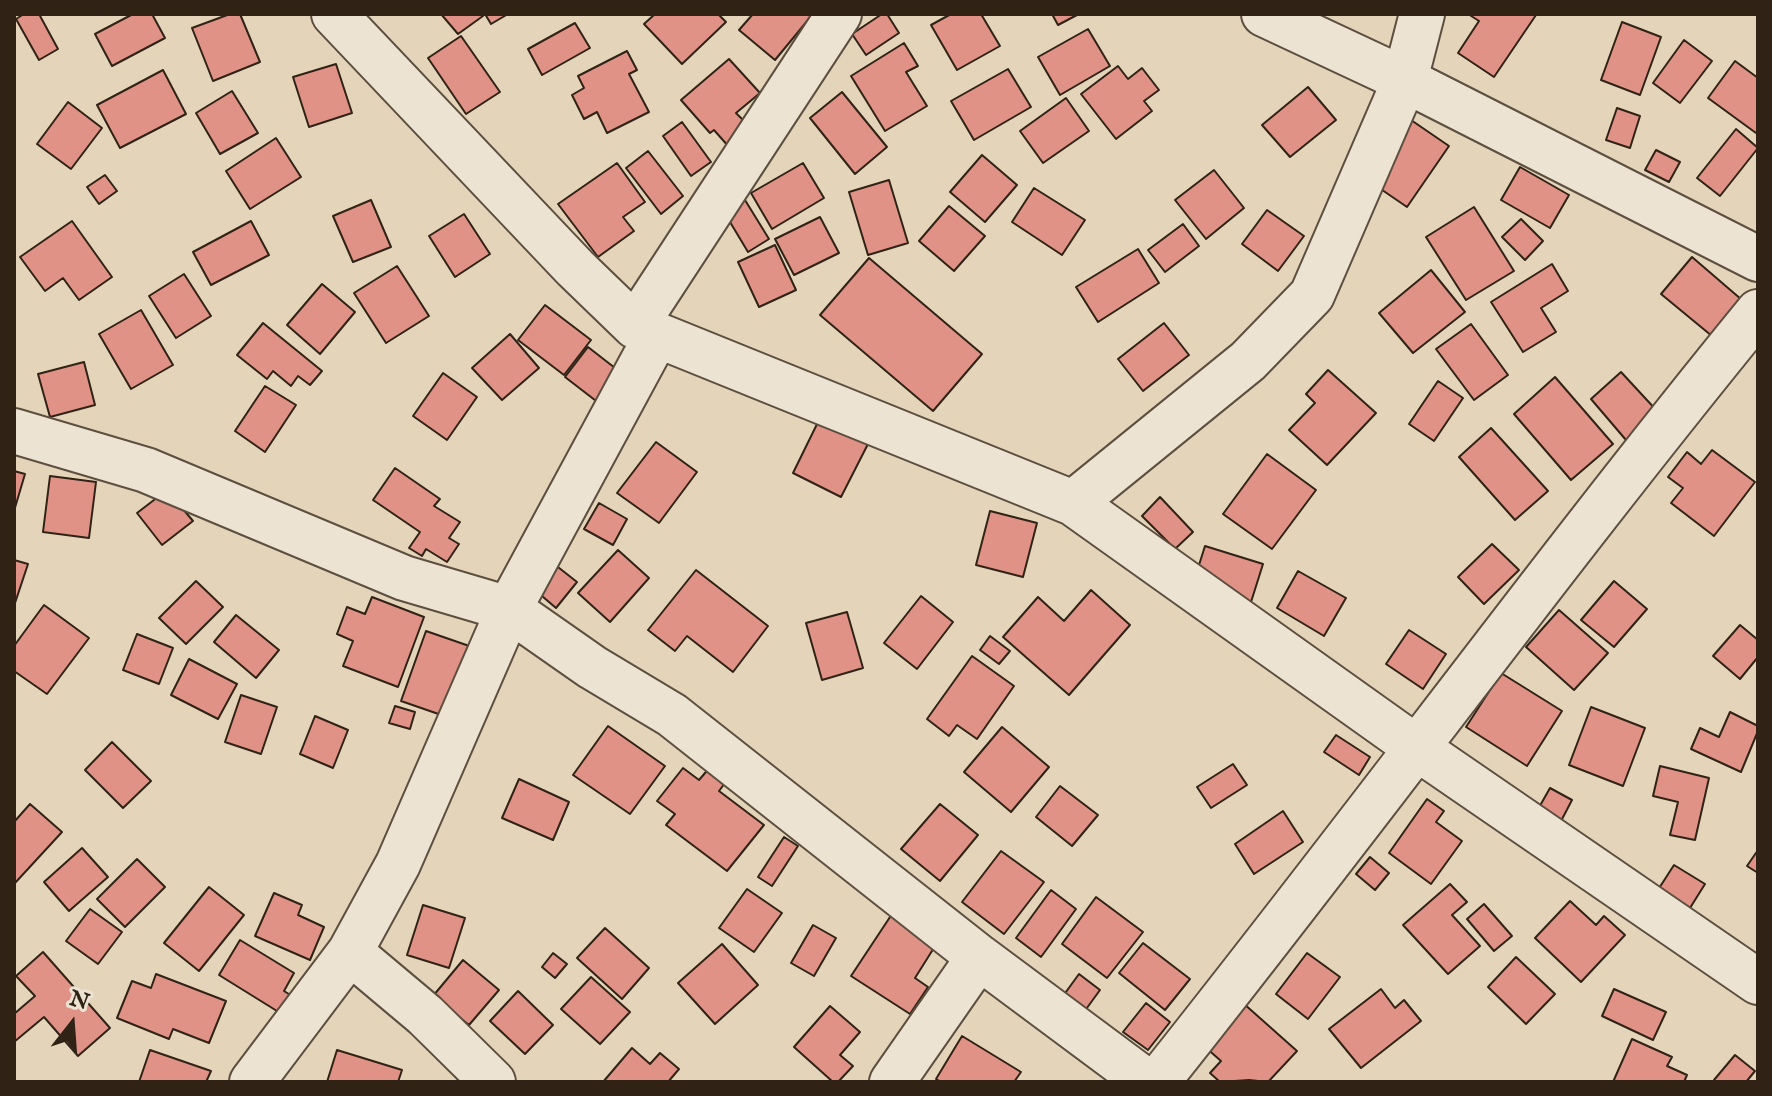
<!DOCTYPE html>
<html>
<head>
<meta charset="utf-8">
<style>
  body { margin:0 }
  #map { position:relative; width:1772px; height:1096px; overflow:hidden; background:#e3d4ba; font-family:"IM FELL English",serif }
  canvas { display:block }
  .frame { position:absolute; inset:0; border:16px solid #302316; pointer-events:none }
  .north { position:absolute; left:32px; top:984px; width:80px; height:80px; -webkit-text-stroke:6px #ede3d2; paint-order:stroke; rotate:17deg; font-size:22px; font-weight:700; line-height:32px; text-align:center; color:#302316 }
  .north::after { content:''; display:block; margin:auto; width:28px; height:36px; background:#302316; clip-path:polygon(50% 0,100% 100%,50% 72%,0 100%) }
</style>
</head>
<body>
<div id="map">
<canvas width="1772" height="1096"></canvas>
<div class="frame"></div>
<div class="north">N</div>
</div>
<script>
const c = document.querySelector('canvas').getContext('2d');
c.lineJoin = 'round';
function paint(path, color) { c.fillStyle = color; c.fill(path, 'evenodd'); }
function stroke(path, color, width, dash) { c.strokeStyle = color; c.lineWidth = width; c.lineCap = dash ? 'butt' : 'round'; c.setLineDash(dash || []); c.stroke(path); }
const building = new Path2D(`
  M24,14H39L58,49L39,60L16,19Z
  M133,14H152L165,38L112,66L95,34Z
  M230,14H240L260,62L213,81L192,28Z
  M441,14H482L483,16L458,34Z
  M485,14H508L491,24Z
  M655,14H718L726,22L682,64L644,24Z
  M753,14H813L775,60L739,30Z
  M882,14H887L899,33L866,55L852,34Z
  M951,14H981L1000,46L957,70L931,25Z
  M1052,14H1076L1077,15L1058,25Z
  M1468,14L1536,15L1494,77L1458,53L1479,21Z
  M1622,22L1661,37L1640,95L1601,80Z
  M575,23L590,48L542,75L528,49Z
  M1088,29L1110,66L1060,95L1038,57Z
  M461,36L500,92L466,114L428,58Z
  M1684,40L1712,61L1680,103L1653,83Z
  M904,43L918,66L906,72L927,106L885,131L851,76Z
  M627,51L637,70L629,74L649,112L607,133L597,112L584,119L572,95L584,88L578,76Z
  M729,59L760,93L736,113L751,128L729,147L714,130L710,133L681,100Z
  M1735,61L1758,78V130L1756,133L1708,98Z
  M336,64L352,113L309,127L293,77Z
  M1118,66L1128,79L1142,68L1159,90L1144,101L1152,111L1116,139L1081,94Z
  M1008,69L1031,107L974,140L951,101Z
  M163,70L186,114L120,148L97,105Z
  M1308,87L1336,120L1290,157L1262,125Z
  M232,91L258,133L220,154L196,113Z
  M842,92L887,147L855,174L810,118Z
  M1066,98L1089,131L1043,163L1020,131Z
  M68,102L102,128L71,169L37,144Z
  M1617,108L1640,116L1630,148L1606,140Z
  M1411,120L1449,146L1407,207L1369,181Z
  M682,122L711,162L691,176L663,136Z
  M1736,129L1758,148L1720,196L1697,178Z
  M276,138L301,177L250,209L226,171Z
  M1656,150L1680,162L1669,182L1645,170Z
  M648,151L683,196L661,214L626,168Z
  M982,155L1017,185L985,222L950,192Z
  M617,163L645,202L623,217L634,231L598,257L558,204Z
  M803,163L824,198L772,229L751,193Z
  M1520,167L1569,195L1550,228L1501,200Z
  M1214,170L1244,208L1206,239L1175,200Z
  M105,175L117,191L99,204L87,187Z
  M889,180L908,243L868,255L849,192Z
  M1034,188L1085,220L1062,255L1012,222Z
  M371,200L391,247L353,262L333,216Z
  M745,200L769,239L748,252L724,212Z
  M949,206L985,236L954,271L919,241Z
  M1474,207L1514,271L1466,300L1426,237Z
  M1267,210L1304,236L1278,271L1242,244Z
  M464,214L490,254L455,277L429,236Z
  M820,217L839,253L794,275L775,239Z
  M1521,219L1543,241L1525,260L1502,237Z
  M72,221L112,277L79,300L63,278L45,291L20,257Z
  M251,221L269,255L211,285L193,252Z
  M1183,224L1199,246L1165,272L1148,250Z
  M775,245L796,290L759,307L738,262Z
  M1138,249L1159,283L1098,322L1076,287Z
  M1692,257L1749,306L1718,341L1661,294Z
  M869,258L982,354L933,411L820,315Z
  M1552,264L1568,291L1541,308L1556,332L1523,352L1491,302Z
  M397,266L429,316L386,343L354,293Z
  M1431,270L1465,312L1413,353L1379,313Z
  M184,274L211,316L176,338L149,296Z
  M322,284L355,312L320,354L287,325Z
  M545,305L591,340L564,375L518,340Z
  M141,310L173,365L131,389L99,334Z
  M263,323L322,371L310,385L298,376L291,386L273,371L267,379L237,355Z
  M1164,323L1189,355L1143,391L1118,359Z
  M1471,324L1508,375L1474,400L1436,349Z
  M510,334L539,368L502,400L472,368Z
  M588,347L624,375L600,404L565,377Z
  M84,362L95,405L50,417L38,374Z
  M1328,370L1376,413L1327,465L1289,430L1315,403L1306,394Z
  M1621,372L1658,412L1626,440L1591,399Z
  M443,373L477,397L447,440L413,416Z
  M1555,377L1613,444L1571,480L1514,414Z
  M1438,381L1463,398L1434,441L1409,424Z
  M265,386L296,405L265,452L235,431Z
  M820,418L869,442L841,497L793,473Z
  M1491,428L1548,491L1515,520L1459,457Z
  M656,442L697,472L659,523L617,493Z
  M1712,450L1755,482L1714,536L1671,503L1683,488L1668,477L1687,452L1701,464Z
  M1267,454L1316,490L1272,549L1223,514Z
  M395,468L440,499L434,506L460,522L449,538L459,544L447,562L426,549L422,556L409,548L420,532L373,500Z
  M14,471L25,474L14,511Z
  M50,476L96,482L89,538L43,532Z
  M167,490L193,521L162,545L137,513Z
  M1160,497L1193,532L1175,549L1142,516Z
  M599,503L627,519L613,545L584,529Z
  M990,511L1037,523L1023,577L976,565Z
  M1492,544L1519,570L1484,604L1458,577Z
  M1205,546L1263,564L1251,602L1193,584Z
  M618,550L649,578L610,622L578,593Z
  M14,560L28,564L14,606Z
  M549,560L577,582L556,608L529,585Z
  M696,570L768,626L733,672L687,636L675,651L648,630Z
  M1298,571L1346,598L1324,636L1277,608Z
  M196,581L223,607L186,644L159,618Z
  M1614,581L1647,609L1614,647L1581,620Z
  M1091,590L1130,625L1069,695L1003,637L1038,597L1064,621Z
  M921,596L953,622L917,669L884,643Z
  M372,597L424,617L398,687L343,666L353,641L337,634L347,607L365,614Z
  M44,605L89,638L47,694L14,671V646Z
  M1559,610L1608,653L1574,690L1526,647Z
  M847,612L863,668L822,680L806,623Z
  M236,615L279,650L256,678L214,642Z
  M1740,625L1758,640V657L1740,679L1713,656Z
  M1409,630L1446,654L1423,689L1386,664Z
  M426,631L475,648L450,718L401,701Z
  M137,634L173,648L159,684L123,670Z
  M990,636L1010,651L999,664L980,650Z
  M972,656L1014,686L977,739L957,725L949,736L927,719Z
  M189,659L237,684L218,719L171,695Z
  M1501,673L1562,711L1527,766L1466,727Z
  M241,695L277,707L261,754L225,742Z
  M395,706L415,712L410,729L389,723Z
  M1591,707L1645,728L1623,786L1569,765Z
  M1730,712L1758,726V731L1741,772L1691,749L1700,728L1719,737Z
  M315,716L348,730L333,768L300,754Z
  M608,726L665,766L630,814L573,775Z
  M1002,727L1049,767L1011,812L964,772Z
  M1336,735L1370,757L1359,775L1324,752Z
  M112,742L151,781L123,808L85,770Z
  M1233,764L1247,785L1211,808L1197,787Z
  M711,766L728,779L719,791L764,825L727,871L666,825L675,814L657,801L683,768L699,780Z
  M1660,766L1709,778L1695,840L1670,835L1678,802L1653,796Z
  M519,779L569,802L553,840L502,818Z
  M1060,786L1098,815L1072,846L1036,817Z
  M1550,788L1572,800L1560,823L1537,811Z
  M1427,799L1444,811L1436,822L1462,841L1431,884L1389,853Z
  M30,804L62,832L15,883L14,822Z
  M940,804L978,835L940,881L901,849Z
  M1283,811L1303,842L1254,874L1235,844Z
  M784,837L798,846L772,886L758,877Z
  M82,848L108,877L69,911L44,882Z
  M1758,850V873L1747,866Z
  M1001,851L1044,882L1004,934L962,902Z
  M1370,857L1389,873L1375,890L1356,874Z
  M137,859L165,887L125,927L97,899Z
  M1674,865L1705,884L1685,916L1654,896Z
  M1450,884L1467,902L1452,915L1480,946L1448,974L1403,925Z
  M209,887L244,915L199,971L164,943Z
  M747,889L782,913L754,952L719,928Z
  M1051,890L1076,909L1041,957L1016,938Z
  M274,893L302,905L298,915L324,927L310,960L255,936Z
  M1096,897L1143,932L1107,978L1062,944Z
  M1570,901L1596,925L1604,916L1625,935L1581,982L1535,938Z
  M1484,904L1512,936L1494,951L1467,919Z
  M423,905L465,918L449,968L407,955Z
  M90,909L122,932L98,964L66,941Z
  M892,914L937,943L915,978L928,987L910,1014L851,976Z
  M813,925L836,938L814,976L791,963Z
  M605,928L649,968L622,999L577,958Z
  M240,940L294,973L284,991L295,998L285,1016L219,975Z
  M1143,943L1190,979L1165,1010L1119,973Z
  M722,944L758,985L715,1024L678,983Z
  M43,952L110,1028L78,1056L44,1017L14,1042V1014L35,996L16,976Z
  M553,953L567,964L555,978L542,967Z
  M1307,953L1340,977L1308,1019L1276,994Z
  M1516,957L1555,994L1526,1024L1488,987Z
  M463,960L499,990L469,1025L433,996Z
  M156,974L226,1001L209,1043L173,1029L169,1039L117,1018L132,981L151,988Z
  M1079,974L1100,990L1084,1012L1063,996Z
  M591,977L630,1012L600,1044L561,1009Z
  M1381,989L1395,1008L1404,1000L1421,1021L1361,1068L1329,1029Z
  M1614,989L1666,1012L1653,1040L1602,1016Z
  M518,991L553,1025L525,1054L490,1021Z
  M1146,1003L1170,1022L1148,1050L1123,1032Z
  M1243,1003L1297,1051L1268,1082L1249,1080L1220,1082L1210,1073L1221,1061L1204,1046Z
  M830,1006L860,1032L840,1055L853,1066L838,1082H833L794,1047Z
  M962,1036L1021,1072L1014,1082H941L936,1079Z
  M1632,1039L1672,1057L1667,1066L1687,1075L1684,1082H1613Z
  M632,1048L650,1064L660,1053L679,1069L668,1082H603Z
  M150,1050L211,1071L206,1082H139Z
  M337,1050L402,1070L398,1082H327Z
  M1735,1055L1755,1071L1746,1082H1716L1714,1080Z`);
paint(building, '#e19287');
stroke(building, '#302316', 2);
const minor = new Path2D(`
  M334,14L575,268L635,326L1073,503L1417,748L1758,982
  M1264,14L1405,80L1758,259
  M635,326L839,14
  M14,431L146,470L404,578L509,609L592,667L672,715L979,957L1147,1082
  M1073,503L1248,361L1312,295L1405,80L1422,14
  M350,952L425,1015L493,1082
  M252,1082L350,952L398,864L509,609L657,335
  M892,1082L979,957
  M1157,1082C1360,828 1552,564 1758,312`);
stroke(minor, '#5d4f3f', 48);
stroke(minor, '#ede3d2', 44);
</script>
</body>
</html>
